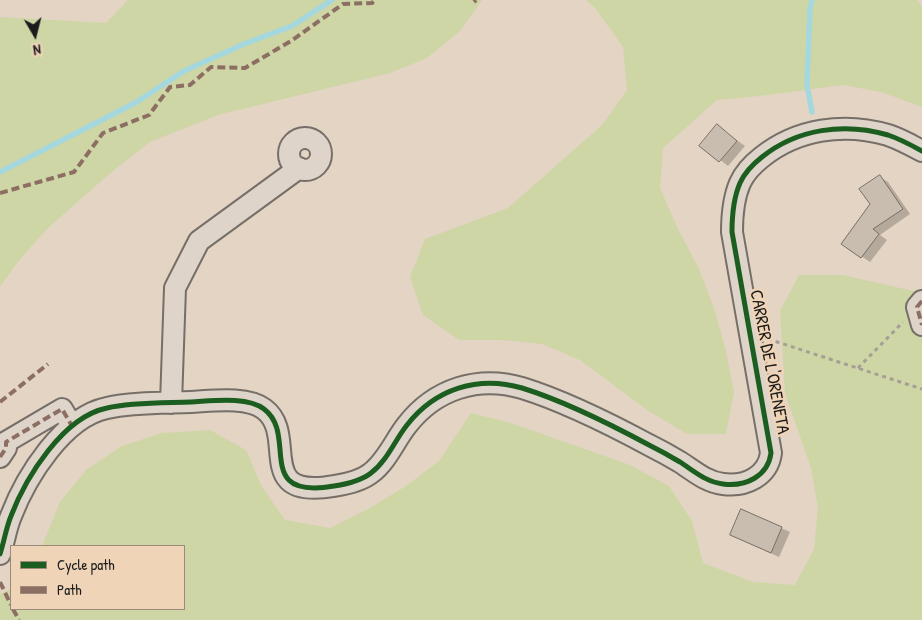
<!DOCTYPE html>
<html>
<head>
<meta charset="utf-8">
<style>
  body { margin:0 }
  #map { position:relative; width:922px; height:620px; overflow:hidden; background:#e3d4c4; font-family:"Patrick Hand",sans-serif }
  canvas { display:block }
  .legend { position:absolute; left:10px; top:545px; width:175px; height:65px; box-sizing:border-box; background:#f0d4b7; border:1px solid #9b8a79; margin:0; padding:6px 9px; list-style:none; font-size:15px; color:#1c1c1c }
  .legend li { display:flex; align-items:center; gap:10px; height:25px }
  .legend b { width:25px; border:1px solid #9b8a79 }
  .north { position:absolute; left:10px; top:10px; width:50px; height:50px; -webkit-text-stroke:4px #f0d4b7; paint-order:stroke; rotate:172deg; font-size:14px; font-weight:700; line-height:20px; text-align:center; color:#1c1c1c }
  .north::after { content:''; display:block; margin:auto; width:18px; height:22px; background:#1c1c1c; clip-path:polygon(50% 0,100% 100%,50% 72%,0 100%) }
</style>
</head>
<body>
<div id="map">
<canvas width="922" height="620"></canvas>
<ul class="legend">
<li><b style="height:6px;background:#1b5e20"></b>Cycle path</li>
<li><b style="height:6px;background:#8d6e63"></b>Path</li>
</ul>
<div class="north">N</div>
</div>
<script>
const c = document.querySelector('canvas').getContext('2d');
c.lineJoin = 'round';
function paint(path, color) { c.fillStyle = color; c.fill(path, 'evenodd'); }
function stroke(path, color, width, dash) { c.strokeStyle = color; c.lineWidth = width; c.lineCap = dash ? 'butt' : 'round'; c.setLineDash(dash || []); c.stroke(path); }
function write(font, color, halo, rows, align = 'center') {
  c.font = font + ' "Patrick Hand",sans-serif'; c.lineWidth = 5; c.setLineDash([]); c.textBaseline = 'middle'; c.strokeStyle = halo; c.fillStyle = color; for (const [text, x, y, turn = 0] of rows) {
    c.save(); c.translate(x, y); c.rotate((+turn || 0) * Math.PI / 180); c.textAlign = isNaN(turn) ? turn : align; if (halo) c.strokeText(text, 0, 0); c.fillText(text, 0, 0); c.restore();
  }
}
paint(new Path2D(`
  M128,0H482L460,31L427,58L390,73L218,115L150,142L114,170L49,227L20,259L0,287V17L106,23Z
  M586,0H917L922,7V107L881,92L843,85L760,96L717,100L663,148L660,188L677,227L699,269L715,311L726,351L734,392L726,434H687L647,410L580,360L542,344L502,340H459L423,315L410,277L425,239L508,208L602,125L627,90L623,47L595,8Z
  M799,275H843L922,293V620H0V594L11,589V609H184V546H42L60,502L86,470L122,446L162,433L210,430L246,450L262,487L285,520L330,528L368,509L406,486L439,461L471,413L511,423L630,465L669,486L692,521L703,563L753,582L795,585L814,549L818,508L811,468L785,393L780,311Z`), '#ced6a6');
paint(new Path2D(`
  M717,126L745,146L728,166L701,145Z
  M880,177L888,182L910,214L880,235L887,240L870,262L842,243L871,204Z
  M742,510L790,532L779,557L740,539Z`), '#0003');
stroke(new Path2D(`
  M812,112L807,85L810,9L812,0
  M0,172L135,103L184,71L244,44L292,26L332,0`), '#a5d7de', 5.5);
const building = new Path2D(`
  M717,124L737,141L719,162L699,146Z
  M880,175L903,209L873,229L879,234L861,258L841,244L870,204L859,189Z
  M741,509L782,527L771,553L730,535Z`);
paint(building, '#c9bdaf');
stroke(building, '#766f68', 1);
const street = new Path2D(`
  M289 154a16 16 0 1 1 32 0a16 16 0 1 1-32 0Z
  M922,301L917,307L922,325
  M171,403L175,288L199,241L299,168
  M0,457L6,448V442L62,409L72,426
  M0,554C4,542 6,528 11,516C26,477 63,417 107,408C132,402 165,403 191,402C212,401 247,396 264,409C299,435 252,500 334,486C347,484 361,481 371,473C387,461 395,440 407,425C435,389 478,375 522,388C564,401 610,424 649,445C659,450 670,456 680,462C694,471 706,482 723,484C746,487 768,476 771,453L732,232C732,215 733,199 740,183C744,174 753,164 762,157C797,129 844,122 888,135C900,139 911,145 922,151`);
stroke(street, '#766f68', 24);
stroke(new Path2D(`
  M768,339L922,389
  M858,368L903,322`), '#a79e96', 3, [4, 4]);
stroke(street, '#ded4c9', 20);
stroke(new Path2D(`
  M474,2L476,0
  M0,193L74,172L103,133L149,115L170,87L190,85L211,67L245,68L291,41L343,4L372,3L375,0
  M922,301L917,307L922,325
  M0,402L48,364
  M0,457L6,448V442L62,409L72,426
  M0,582L11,605
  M13,609L19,620`), '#8d6e63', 4, [8, 4]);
stroke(new Path2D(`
  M0,554C4,542 6,528 11,516C26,477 63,417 107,408C132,402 165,403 191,402C212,401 247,396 264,409C299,435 252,500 334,486C347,484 361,481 371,473C387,461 395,440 407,425C435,389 478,375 522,388C564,401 610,424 649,445C659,450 670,456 680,462C694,471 706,482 723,484C746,487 768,476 771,453L732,232C732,215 733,199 740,183C744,174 753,164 762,157C797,129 844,122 888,135C900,139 911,145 922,151`), '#1b5e20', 5);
write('18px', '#1c1c1c', '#f0d4b7', [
  ["CARRER DE L'ORENETA",769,362,79]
]);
</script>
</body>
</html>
